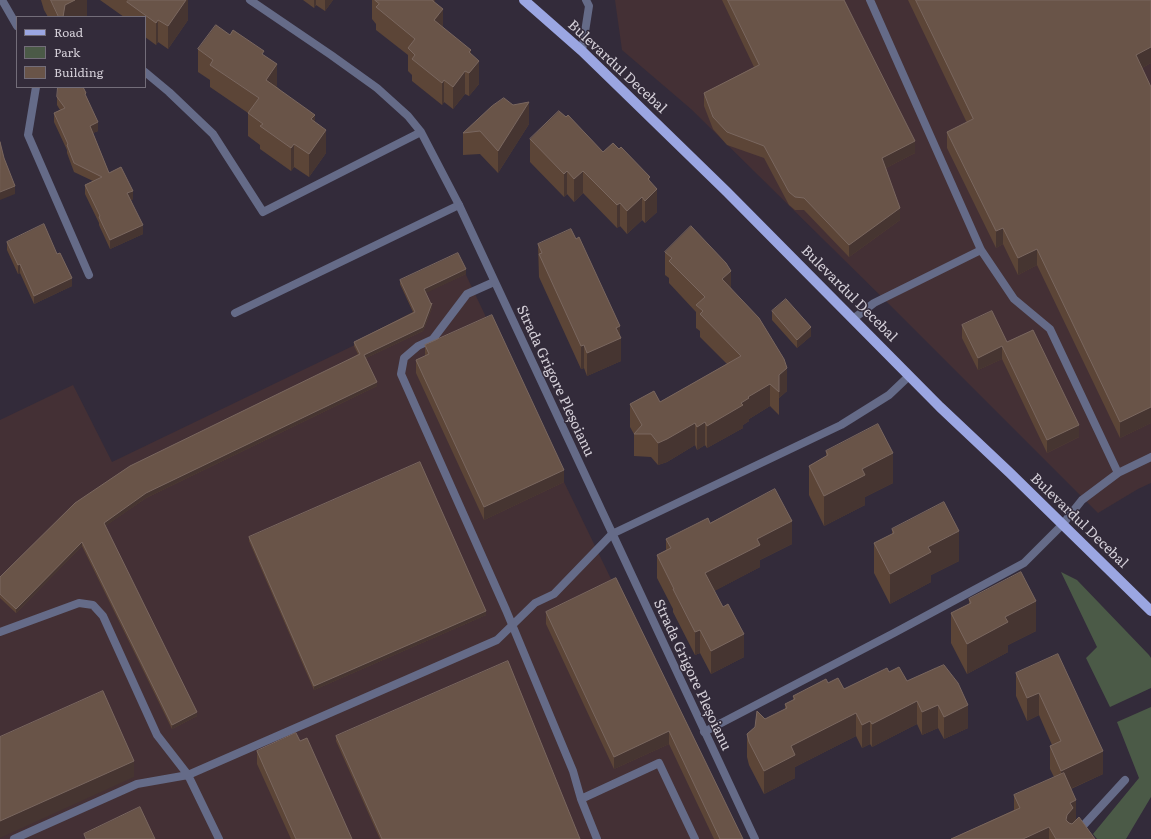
<!DOCTYPE html>
<html>
<head>
<meta charset="utf-8">
<style>
  body { margin:0 }
  #map { position:relative; width:1151px; height:839px; overflow:hidden; background:#332b3a; font-family:Literata,serif }
  canvas { display:block }
  .legend { position:absolute; left:16px; top:16px; width:130px; height:72px; box-sizing:border-box; background:#332b3a; border:1px solid #736d79; margin:0; padding:5px 7px; list-style:none; font-size:12px; color:#d4cfd8 }
  .legend li { display:flex; align-items:center; gap:8px; height:20px }
  .legend b { width:20px; border:1px solid #736d79 }
</style>
</head>
<body>
<div id="map">
<canvas width="1151" height="839"></canvas>
<ul class="legend">
<li><b style="height:5px;background:#9ba6e2"></b>Road</li>
<li><b style="height:11px;background:#4b5a47"></b>Park</li>
<li><b style="height:11px;background:#695448"></b>Building</li>
</ul>
</div>
<script>
const c = document.querySelector('canvas').getContext('2d');
c.lineJoin = 'round';
function paint(path, color) { c.fillStyle = color; c.fill(path, 'evenodd'); }
function stroke(path, color, width, dash) { c.strokeStyle = color; c.lineWidth = width; c.lineCap = dash ? 'butt' : 'round'; c.setLineDash(dash || []); c.stroke(path); }
function write(font, color, halo, rows, align = 'center') {
  c.font = font + ' Literata,serif'; c.lineWidth = 3; c.setLineDash([]); c.textBaseline = 'middle'; c.strokeStyle = halo; c.fillStyle = color; for (const [text, x, y, turn = 0] of rows) {
    c.save(); c.translate(x, y); c.rotate((+turn || 0) * Math.PI / 180); c.textAlign = isNaN(turn) ? turn : align; if (halo) c.strokeText(text, 0, 0); c.fillText(text, 0, 0); c.restore();
  }
}
paint(new Path2D(`
  M615,0H1151V483L1138,489L1098,513L894,309L691,109L622,50Z
  M458,258L564,482L737,839H0V420L73,385L112,462L415,316L400,284Z`), '#443035');
paint(new Path2D(`
  M1061,572L1077,580L1149,655L1151,658V688L1110,707L1086,658L1097,647Z
  M1151,707V797L1126,839H1097L1093,834L1139,778L1117,722Z`), '#4b5a47');
stroke(new Path2D(`
  M870,0L981,250L1014,299L1050,329L1118,473
  M582,51L589,6L586,0
  M494,282L467,294L433,339L418,346L404,358L401,374L506,610L538,687L573,771L581,799L597,839
  M235,313L459,205
  M853,319L874,303L981,250
  M0,632L79,603L93,605L103,616L157,735L188,775L137,784L14,839
  M704,732L894,633L1024,563L1062,525L1082,500L1118,473L1151,457
  M581,799L659,763L695,839
  M219,839L188,775L497,640L535,603L554,594L612,534
  M1071,839L1125,780`), '#656b88', 8);
stroke(new Path2D(`
  M2,0L17,26
  M250,0L331,55L377,88L408,116L421,132L459,205L755,839
  M145,72L169,92L213,134L263,212L421,132
  M36,87L28,135L89,275
  M612,534L841,425L889,395L909,376`), '#656b88', 8);
stroke(new Path2D(`
  M524,0L582,51L727,192L940,407L1010,473L1151,611`), '#9ba6e2', 10);
paint(new Path2D(`
  M41,0H87V17H48L44,10Z
  M100,0H188V20L168,49L158,42L156,45L145,37V17H124Z
  M303,0H333L325,11L316,5L314,8Z
  M372,0H435V3L443,27L471,54L479,84L469,96L465,94L453,109L444,102L442,105L412,81V75L408,71V55L376,30V24L372,19Z
  M722,0H844L915,153L886,168L900,220L849,257L804,210H795L789,205L764,158L727,145L713,129L704,106V93L754,67Z
  M908,0H1151V63L1142,68L1151,87V423L1120,438L1037,265L1018,275L1003,244L996,248L947,148V132L967,123Z
  M230,35L264,56L277,87L315,122L326,153L309,177L294,167L291,171L260,149V145L248,136V113L210,87V80L198,72V49Z
  M86,96L98,131L93,133L109,173L133,199L131,200L143,234L110,249L99,225V223L85,194V185L93,181L74,172L67,153V150L54,122V113L60,110L57,105V97Z
  M529,124L498,173L480,154L463,155V133Z
  M530,139L603,152L650,182L657,212L645,223L642,220L627,234L620,226L617,228L583,193L574,202L567,194L564,197L530,162Z
  M7,242L57,254L72,286L34,304L20,273L18,274L7,250Z
  M538,244L620,336L621,361L587,376L584,368L581,369L539,277Z
  M665,252L731,288L787,391L779,398V415L770,406L749,419V421L743,425V428L707,448L705,445L697,450L695,445L667,462L658,465L651,457L634,456V434L630,427V404L660,402L727,364L700,337V331L696,328V312L669,283V278L665,275Z
  M466,274L425,293L432,308L423,331L366,358L377,386L146,498L105,526L197,716L172,729L82,546L16,613L0,598V577L358,354L354,346V342L413,312L400,284V280Z
  M772,311L811,336L797,348L772,320Z
  M962,325L1007,342L1079,437L1047,453L1002,359L978,370L962,338Z
  M425,345L564,482L484,520L416,373V360L425,356Z
  M826,451L893,483L865,497V505L824,526L809,495V466L826,456Z
  M710,523L792,544L760,560V567L714,591L744,657L711,674L700,653L695,655L673,612V609L657,578V555L666,550V539Z
  M892,529L959,561L931,575V582L890,604L874,573V543L892,534Z
  M249,537L486,615L314,690L249,541Z
  M616,578L743,839H714L669,744L614,769L546,624V612Z
  M969,599L1036,631L1008,645V652L967,674L951,643V613L969,604Z
  M1058,654L1103,774L1071,789L1076,820L1095,839H951L1014,810V795L1054,777L1050,769V746L1052,745L1039,715L1027,721L1016,696V673Z
  M889,672L907,681L968,728L944,739L938,728L922,735L917,724L872,747L870,744L862,748L856,736L795,767V778L764,794L749,765L747,757V734L765,719L785,709V704L793,700V696L828,683L844,689Z
  M336,736L580,839H380L336,741Z
  M257,751L352,839H291L257,764Z`), '#5c4537');
paint(new Path2D(`
  M75,0H87V17H63L65,5Z
  M186,0H188V20L168,49V26Z
  M314,0H316V5L314,8Z
  M325,0H333L325,11Z
  M433,0H435V20L443,9V32L434,43L433,1Z
  M158,20V42L156,45V23Z
  M1151,47V63L1136,71V55Z
  M471,50V71L479,61V84L469,96V52Z
  M277,64V87L266,80Z
  M465,71V94L453,109V87Z
  M444,80V102L442,105V83Z
  M529,102V124L498,173V151Z
  M315,115V137L311,119Z
  M98,122V131L90,134V126Z
  M326,130V153L309,177V154Z
  M915,141V153L882,170V158Z
  M294,144V167L291,171V148Z
  M567,171V194L564,197V174Z
  M583,171V193L574,202V179Z
  M650,177V196L657,189V212L645,223V201L648,179Z
  M15,186V194L0,200V192Z
  M133,191V199L127,202V193Z
  M642,197V220L627,234V211Z
  M620,203V226L617,228V205Z
  M900,208V220L849,257V245Z
  M143,225V234L110,249V240Z
  M1003,228V244L996,248V231Z
  M1037,249V265L1018,275V258Z
  M20,264V273L18,274V265Z
  M466,269V274L424,294V289Z
  M731,271V294L722,279Z
  M72,278V286L34,304V296Z
  M432,303V308L423,331L364,359V355Z
  M620,326V338H621V361L587,376V353L616,328Z
  M811,327V336L797,348V340Z
  M584,345V368L581,369V346Z
  M1002,346V359L978,370V358Z
  M787,368V391L779,398V415V375Z
  M377,382V386L146,498L104,527V523L146,493Z
  M770,384V406L749,419V421L743,425V428L707,448V426L741,403L748,397Z
  M1151,407V423L1120,438V422Z
  M705,422V445L697,450V427Z
  M695,423V445L667,462L658,465V443Z
  M1079,425V437L1047,453V440Z
  M893,453V483L865,497V505L824,526V496L862,469Z
  M564,470V482L484,520V507Z
  M792,521V544L760,560V567L705,596V573L757,539Z
  M959,531V561L931,575V582L890,604V574L928,547Z
  M82,542V546L16,613V609Z
  M1036,601V631L1008,645V652L967,674V644L1005,617Z
  M486,611V615L314,690V686Z
  M700,630V653L695,655V632Z
  M744,634V657L711,674V651Z
  M1039,693V715L1027,721V698Z
  M917,701V724L872,747V724Z
  M938,705V728L922,735V712Z
  M968,705V728L944,739V717Z
  M197,712V716L172,729V725Z
  M856,713V736L795,767V778L764,794V771L791,746Z
  M870,721V744L862,748V725Z
  M669,731V744L614,769V757Z
  M1103,751V774L1061,793V771Z
  M134,761V777L0,838V821Z
  M1076,800V821L1073,829L1066,820L1070,803Z
  M1049,827V839H1023Z`), '#463531');
const building = new Path2D(`
  M51,0H75L65,5L63,17H59Z
  M129,0H186L168,26L158,20L156,23L127,2Z
  M375,0H433V1L443,9L434,20L471,50L469,52L479,61L469,73L465,71L453,87L444,80L442,83L412,59L415,55L408,48L415,39L376,7L379,4Z
  M728,0H844L853,18L915,141L882,158L900,208L849,245L804,198L795,197L789,192L764,146L727,132L713,117L704,93L759,65Z
  M916,0H1151V47L1136,55L1151,87V407L1120,422L1037,249L1018,258L1003,228L996,231L947,132L973,119Z
  M216,25L230,35L233,30L264,51L262,54L277,64L266,80L315,115L311,119L326,130L309,154L294,144L291,148L260,126L263,124L248,113L259,98L210,65L213,60L198,49Z
  M58,87H83L86,93L85,94L98,122L90,126L109,173L121,167L133,191L127,193L143,225L110,240L99,217L100,216L85,185L102,177L74,163L67,145L68,144L54,113L65,108L57,97Z
  M504,98L513,105L529,102L498,151L480,131L463,133L492,106Z
  M559,111L566,117L568,115L603,152L613,143L619,149L621,147L650,177L648,179L657,189L645,201L642,197L627,211L620,203L617,205L583,171L574,179L567,171L564,174L530,139Z
  M0,142L4,158L15,186L0,192Z
  M44,224L57,254L60,253L72,278L34,296L20,264L18,265L7,242Z
  M691,226L726,263L731,271L722,279L759,318L784,359L787,368L779,375V392L770,384L748,397L749,398L741,403L743,405L707,426L705,422L697,427L695,423L667,439L658,443L651,434H634L642,425L630,404L654,391L660,402L741,356L700,314L703,311L696,305L705,297L669,261L672,258L665,252Z
  M571,229L576,239L579,237L620,326L616,328L621,338L587,353L584,345L581,346L539,254L542,253L538,244Z
  M458,253L466,269L424,289L431,304L432,303L423,327L364,355L377,382L146,493L104,523L197,712L172,725L82,542L16,609L0,594V577L75,503L130,466L360,354L354,342L415,312L400,280Z
  M786,299L811,327L797,340L772,311Z
  M992,311L1007,342L1033,330L1079,425L1047,440L1002,346L978,358L962,325Z
  M492,315L564,470L484,507L416,360L429,354L425,345Z
  M878,424L893,453L862,469L865,475L824,496L809,466L828,455L826,451Z
  M420,462L486,611L314,686L249,537Z
  M775,489L792,521L757,539L760,545L705,573L723,607L728,604L744,634L711,651L700,630L695,632L673,589H674L657,555L671,548L666,539L708,518L710,523Z
  M944,502L959,531L928,547L931,552L890,574L874,543L894,533L892,529Z
  M1021,572L1036,601L1005,617L1008,622L967,644L951,613L971,603L969,599Z
  M616,578L743,839H720L669,731L614,757L546,612Z
  M1058,654L1103,751L1061,771L1050,746L1061,741L1039,693L1027,698L1016,673Z
  M508,661L580,839H382L336,736Z
  M944,665L958,683L968,705L944,717L938,705L922,712L917,701L872,724L870,721L862,725L856,713L791,746L795,755L764,771L749,742L747,734L755,727L757,711L765,719L787,708L785,704L795,699L793,696L826,679L828,683L838,678L844,689L887,668L889,672L899,667L907,681L936,668Z
  M103,691L134,761L0,821V737Z
  M296,733L300,741L307,738L352,839H296L257,751Z
  M1064,773L1076,800L1070,803L1073,808L1067,815L1066,820L1069,823L1072,824L1079,817L1095,839H1056L1049,827L1023,839H951L1020,808L1014,795Z
  M140,807L155,839H86L84,834Z`);
paint(building, '#695448');
stroke(building, '#7a675f', 1);
write('14px', '#d4cfd8', '#332b3a', [
  ["Bulevardul Decebal",617,67,43],
  ["Bulevardul Decebal",849,294,45],
  ["Strada Grigore Pleșoianu",555,381,65],
  ["Bulevardul Decebal",1079,521,44],
  ["Strada Grigore Pleșoianu",692,675,65]
]);
</script>
</body>
</html>
